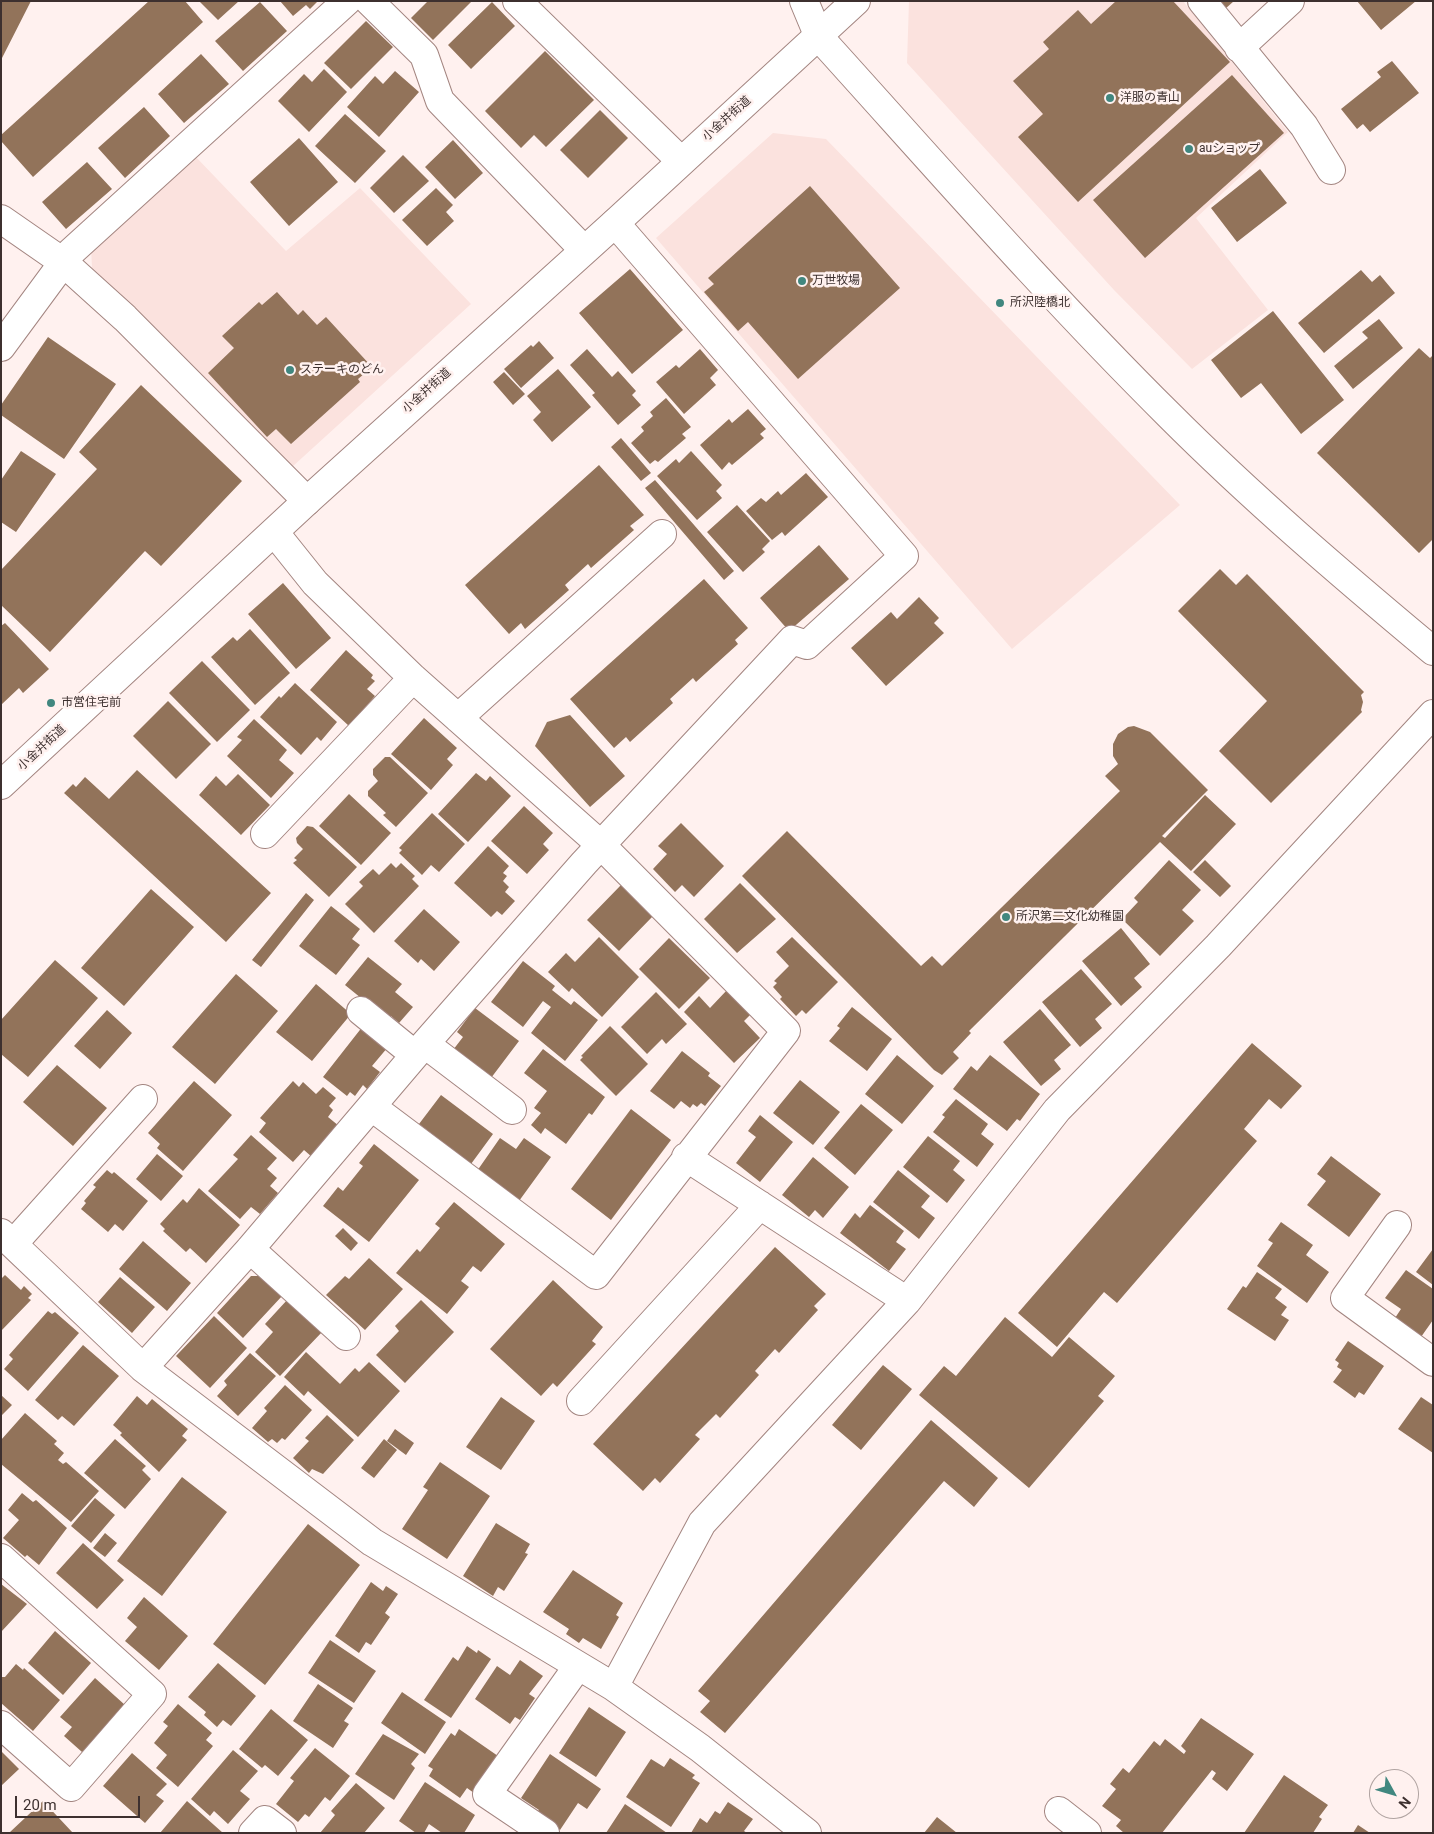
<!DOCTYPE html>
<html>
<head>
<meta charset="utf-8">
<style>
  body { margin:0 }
  #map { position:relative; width:1434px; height:1834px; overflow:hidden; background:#fff1ef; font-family:Roboto,sans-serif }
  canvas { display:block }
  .frame { position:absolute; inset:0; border:2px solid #3d302f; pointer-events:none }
  .north { position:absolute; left:1369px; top:1769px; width:50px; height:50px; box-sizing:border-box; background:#fff1ef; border:1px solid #b1a4a2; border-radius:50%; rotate:129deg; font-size:14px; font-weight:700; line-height:20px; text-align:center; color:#3d302f }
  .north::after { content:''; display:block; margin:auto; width:18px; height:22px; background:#41877f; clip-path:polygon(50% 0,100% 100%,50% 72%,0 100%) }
  .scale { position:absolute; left:15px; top:1796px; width:125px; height:22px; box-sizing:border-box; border:2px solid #3d302f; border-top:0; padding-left:6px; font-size:15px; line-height:18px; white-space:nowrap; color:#3d302f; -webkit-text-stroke:4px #fff1ef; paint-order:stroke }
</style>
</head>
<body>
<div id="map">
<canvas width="1434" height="1834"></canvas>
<div class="frame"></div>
<div class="north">N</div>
<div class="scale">20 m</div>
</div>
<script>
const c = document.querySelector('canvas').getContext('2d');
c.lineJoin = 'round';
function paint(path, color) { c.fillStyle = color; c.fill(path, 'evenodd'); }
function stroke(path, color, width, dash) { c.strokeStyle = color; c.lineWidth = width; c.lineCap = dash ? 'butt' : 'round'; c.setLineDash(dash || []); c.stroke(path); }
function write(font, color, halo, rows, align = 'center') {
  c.font = font + ' Roboto,"Noto Sans JP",sans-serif'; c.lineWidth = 5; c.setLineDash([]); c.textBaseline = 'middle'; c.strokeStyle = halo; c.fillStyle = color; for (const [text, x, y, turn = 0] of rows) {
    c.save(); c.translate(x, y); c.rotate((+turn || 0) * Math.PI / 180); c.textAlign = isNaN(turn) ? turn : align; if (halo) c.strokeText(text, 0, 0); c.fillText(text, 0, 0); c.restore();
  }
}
paint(new Path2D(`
  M909,1H1183L1288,132L1196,218L1268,310L1192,369L1114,290L907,63Z
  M773,133L826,139L1180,505L1012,649L656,238Z
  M194,155L286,251L360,188L471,304L292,467L92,268L91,246Z`), '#fbe2de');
paint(new Path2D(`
  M1,1H31L1,60Z
  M149,1H185L203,22L33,177L1,141V135Z
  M199,1H239L218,20Z
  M280,1H318L310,9L306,5L293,16Z
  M428,1H472L433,40L411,18Z
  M1116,1H1173L1230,62L1078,202L1018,137L1043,114L1013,81L1049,49L1043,42L1078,10L1091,24Z
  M1219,1H1234L1225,9Z
  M1357,1H1416L1381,30Z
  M260,2L287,31L243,71L215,41Z
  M492,2L515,26L471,69L448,45Z
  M366,21L393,47L351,89L324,63Z
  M545,51L594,100L546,147L534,135L521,148L485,111Z
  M201,54L229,84L184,123L158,94Z
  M1392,61L1419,93L1370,132L1363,124L1357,129L1341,109L1381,77L1377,72Z
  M324,69L347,92L309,132L278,101L304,74L312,82Z
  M395,71L419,92L379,137L347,107L375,76L383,84Z
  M1232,75L1284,133L1145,258L1093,200Z
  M144,107L170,136L125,178L98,148Z
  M600,110L628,138L588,178L560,150Z
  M345,114L386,151L355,183L315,146Z
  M299,138L338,182L289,226L250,182Z
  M453,140L483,173L455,199L425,167Z
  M403,155L429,181L394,213L370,188Z
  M87,162L112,189L66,229L42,202Z
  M1260,169L1287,203L1237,242L1211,208Z
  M810,186L900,288L798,379L748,322L738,331L704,292L714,284L708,278Z
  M436,188L453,205L446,212L454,221L427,246L402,220Z
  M630,269L683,330L632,374L579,313Z
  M1361,270L1372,282L1380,275L1395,293L1324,353L1298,323Z
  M277,292L298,315L303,310L317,325L326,317L372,367L358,379L360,382L291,444L276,429L267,437L208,373L234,348L222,336L259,302L262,305Z
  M1273,311L1344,400L1301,434L1261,383L1241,398L1211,360Z
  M1379,319L1403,348L1353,389L1334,366L1368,338L1362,332Z
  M48,337L116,384L64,459L1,415V405Z
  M539,341L554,358L521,388L504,369L531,345L533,347Z
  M1419,348L1430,358L1433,355V539L1419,553L1317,453Z
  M587,349L612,377L618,371L636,391L632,395L641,405L618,425L592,395L595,393L570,365Z
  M700,349L718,370L710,378L716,385L684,414L656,382L676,365L679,368Z
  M558,369L591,407L552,442L533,420L541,412L527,396Z
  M504,372L525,394L513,405L493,382Z
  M141,385L242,481L161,566L145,551L50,652L1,605V570L97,469L79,452Z
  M666,398L691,427L682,434L686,438L658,462L655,460L650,464L631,443L644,431L641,427L653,416L650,412Z
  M748,409L766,429L760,434L764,438L732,465L729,462L722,470L700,445L729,419L732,423Z
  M621,438L651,473L641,481L611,447Z
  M21,451L56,474L16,532L1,522V480Z
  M691,451L722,485L716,491L722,498L697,520L657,476L676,459L679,463Z
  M599,465L644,515L630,526L634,530L591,568L588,564L565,585L569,590L525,629L521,623L509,634L465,585Z
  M806,473L828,497L785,536L782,532L772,540L746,511L761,498L766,502L778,491L781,495Z
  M655,480L734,571L724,580L645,488Z
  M737,505L770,541L762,549L765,552L743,572L707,532Z
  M819,545L849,579L789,631L760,598Z
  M1220,569L1236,585L1247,574L1364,692L1361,695L1363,702L1361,710L1362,712L1271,803L1219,751L1267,701L1178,611Z
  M704,579L748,628L735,640L738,644L696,682L693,678L670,699L673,703L630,742L626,737L614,748L570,699Z
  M283,583L331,638L296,669L248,614Z
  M919,597L939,618L934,623L944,633L886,686L851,648L891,612L897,619Z
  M5,623L49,669L23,693L19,688L1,705V626Z
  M250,629L290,673L255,705L211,657L233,637L237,641Z
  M346,650L373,675L371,678L375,681L367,689L375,696L349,726L310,690Z
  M202,661L250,710L217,742L169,693Z
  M295,683L337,722L321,741L317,737L301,755L260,717L279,696L281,698Z
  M168,701L211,744L176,779L133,736Z
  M570,715L625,776L590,807L535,746L547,722Z
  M424,718L457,748L447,759L453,765L431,790L391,754Z
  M254,719L287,750L279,760L294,773L271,798L227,756L242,740L237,737Z
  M1134,726L1150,732L1208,790L1162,836L1165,838L1205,795L1236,824L1191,871L1160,842L969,1031L971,1033L953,1052L959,1058L942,1075L934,1070L742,876L787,831L921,966L932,956L942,966L1120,791L1105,776L1118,764L1113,756V744L1118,734L1128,727Z
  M385,757H390L428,793L396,827L383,815L386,813L368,796V791L378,781L373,775V769Z
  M137,770L271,893L226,942L64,793L73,784L76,787L85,777L109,799Z
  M476,773L486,781L490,776L511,796L468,842L438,814Z
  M238,774L270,805L241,835L199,795L216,776L226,786Z
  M349,794L391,833L361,865L319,826Z
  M524,806L553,833L543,844L549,850L527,874L491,841Z
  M432,813L465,844L439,872L431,865L422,875L399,853L402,850L399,848Z
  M681,823L724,866L694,897L682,885L675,892L653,869L667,854L658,846Z
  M307,826L313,827L357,867L329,897L293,863L297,860L294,858L303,849L297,843L296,838Z
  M488,846L509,866L503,873L507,876L503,881L509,887L505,892L515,901L502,915L497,911L491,917L454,883Z
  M1169,860L1201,890L1182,910L1194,921L1160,956L1122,919L1138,902L1134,898Z
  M1205,860L1231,886L1220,897L1193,872Z
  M391,863L396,868L401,863L415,876L412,879L419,886L374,933L345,904L363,886L359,882L373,869L379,875Z
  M740,883L776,919L737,953L704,919Z
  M621,885L653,916L619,951L587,920Z
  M151,889L194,927L124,1006L81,968Z
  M306,893L314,900L261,967L252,960Z
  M331,906L360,929L352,939L360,945L336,975L299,946Z
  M424,909L460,942L434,971L421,959L418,963L394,941Z
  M1121,928L1150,964L1134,978L1142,987L1121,1006L1082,961Z
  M599,937L639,977L602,1017L572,988L569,992L548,972L566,953L575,962Z
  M792,937L838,982L806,1014L802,1010L796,1016L780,999L782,997L773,987L777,983L774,981L789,966L776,952Z
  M669,938L710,978L679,1009L639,969Z
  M368,957L402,984L395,992L413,1007L399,1023L391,1016L388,1020L345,985Z
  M55,960L98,998L28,1077L1,1054V1020Z
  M523,961L555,986L552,990L571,1005L574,1001L598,1020L565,1061L531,1033L551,1007L543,1001L523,1027L491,1002Z
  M1081,969L1112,1004L1095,1019L1102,1028L1080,1047L1042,1002Z
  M236,974L278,1011L215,1084L172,1047Z
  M316,984L351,1014L312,1061L276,1032Z
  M727,990L750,1015L744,1021L760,1038L734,1063L684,1012L699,996L710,1008Z
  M656,992L687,1024L666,1044L662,1039L647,1054L621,1027Z
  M852,1007L892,1039L867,1071L829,1041L840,1028L837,1026Z
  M475,1008L519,1041L491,1078L453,1050L463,1037L457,1032Z
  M1040,1009L1071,1045L1054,1060L1061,1069L1041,1086L1003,1042Z
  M107,1010L132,1033L100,1069L74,1046Z
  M363,1026L388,1047L372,1066L380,1072L367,1089L363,1085L355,1096L350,1092L347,1096L323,1077Z
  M610,1026L648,1064L616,1096L580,1060L583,1057L581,1056Z
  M1252,1043L1302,1086L1281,1109L1269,1099L1244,1129L1257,1141L1117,1303L1104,1292L1057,1347L1018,1313Z
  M543,1049L605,1097L592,1115L589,1113L566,1144L545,1128L541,1134L531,1125L541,1113L534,1108L547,1091L524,1073Z
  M682,1051L710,1073L708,1076L721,1086L705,1106L701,1103L697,1107L693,1104L690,1108L681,1101L674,1109L650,1091Z
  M897,1055L934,1086L902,1124L865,1094Z
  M990,1055L1040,1094L1020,1121L1017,1119L1007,1131L953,1089L971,1066L977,1071Z
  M57,1065L107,1108L73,1146L23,1102Z
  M800,1080L840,1112L813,1145L773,1113Z
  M194,1081L232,1115L183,1171L157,1148L160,1144L148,1133Z
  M293,1081L299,1087L303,1082L316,1094L323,1087L336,1098L329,1106L333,1110L328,1117L339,1126L312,1157L304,1150L293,1162L259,1132L266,1123L260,1118Z
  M441,1095L493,1134L471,1164L419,1124Z
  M956,1099L988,1124L981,1134L994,1144L977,1167L933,1132L945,1117L942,1115Z
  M861,1104L893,1130L855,1175L824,1148Z
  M631,1109L671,1140L611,1220L571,1189Z
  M760,1115L793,1142L760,1182L736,1163L756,1137L748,1131Z
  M251,1135L277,1158L267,1169L277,1178L270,1186L278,1193L260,1214L251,1207L240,1219L208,1191L238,1159L233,1155Z
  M928,1136L960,1161L953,1170L965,1180L947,1203L903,1167Z
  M500,1138L516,1149L524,1138L551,1157L519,1201L477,1171Z
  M374,1144L419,1180L369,1242L323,1206L338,1187L343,1191L363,1166L359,1163Z
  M157,1154L183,1176L161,1201L136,1179Z
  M1331,1156L1381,1194L1349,1237L1307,1205L1326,1181L1317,1174Z
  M813,1157L849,1187L823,1218L815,1210L809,1217L782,1195Z
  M107,1170L112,1174L114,1172L148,1201L123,1231L115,1224L108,1232L81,1209L86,1203L84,1201L96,1187L93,1185Z
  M898,1170L930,1196L921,1207L935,1218L919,1239L873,1202Z
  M199,1188L240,1225L206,1263L190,1248L186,1252L163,1231L165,1229L160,1224L183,1199L187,1203Z
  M454,1202L505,1244L481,1272L473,1266L461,1281L469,1287L447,1314L396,1273L417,1249L420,1252L440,1228L435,1224Z
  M870,1205L904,1231L896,1242L906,1249L889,1271L840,1233L855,1213L860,1218Z
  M1281,1222L1313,1245L1306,1255L1329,1272L1307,1303L1257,1266L1273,1243L1268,1240Z
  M343,1228L358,1243L351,1251L335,1236Z
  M143,1241L191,1283L167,1311L119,1269Z
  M775,1247L826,1294L814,1306L818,1310L779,1353L775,1349L755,1371L759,1375L720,1418L716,1414L695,1435L700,1439L660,1483L655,1478L643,1491L593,1444Z
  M1433,1249V1285L1416,1272Z
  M369,1258L403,1289L365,1330L326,1295L345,1276L349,1279Z
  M1406,1270L1433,1289V1320L1421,1337L1395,1318L1401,1309L1385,1298Z
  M1257,1272L1282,1289L1275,1298L1287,1307L1281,1315L1289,1320L1275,1341L1227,1309L1243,1286L1246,1288Z
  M5,1275L21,1290L24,1286L32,1294L28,1298L31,1300L1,1331V1279Z
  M251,1276H262L283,1295L243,1338L217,1313Z
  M120,1277L155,1307L132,1333L98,1302Z
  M553,1280L603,1327L592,1341L596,1344L557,1387L553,1383L541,1396L490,1349Z
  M288,1299L323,1331L280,1376L255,1352L273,1332L265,1324Z
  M421,1300L454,1332L405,1383L376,1355L399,1331L395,1326Z
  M48,1311L52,1314L55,1312L79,1333L28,1391L4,1369L13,1359L9,1355Z
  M214,1316L247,1348L210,1388L176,1356Z
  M1005,1317L1052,1357L1069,1337L1115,1376L1098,1396L1104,1401L1029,1488L919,1395L944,1366L956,1376Z
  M1348,1341L1384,1366L1364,1395L1359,1392L1355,1398L1333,1382L1342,1370L1337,1367L1339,1363L1335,1360Z
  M83,1345L119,1376L74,1426L62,1416L58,1420L35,1400Z
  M306,1352L340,1384L355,1368L359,1372L369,1362L400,1391L358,1437L308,1391L304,1396L284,1377Z
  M250,1353L276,1376L238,1416L217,1396L227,1385L224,1381Z
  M883,1365L912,1389L861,1450L832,1425Z
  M285,1385L312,1410L285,1440L282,1438L277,1443L272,1439L268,1442L252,1428L267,1411L264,1408Z
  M1,1395L12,1405L1,1416Z
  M137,1396L147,1405L152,1399L188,1429L182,1436L187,1440L159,1472L120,1435L122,1433L113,1425Z
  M501,1397L535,1421L501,1470L466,1447Z
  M1421,1397L1433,1405V1453L1398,1429Z
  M25,1413L57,1441L54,1444L64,1453L58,1460L63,1464L66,1462L99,1491L71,1522L1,1464V1440Z
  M327,1415L354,1440L323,1474L312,1469L309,1473L293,1458L309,1441L305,1438Z
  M931,1420L998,1478L974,1507L944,1481L725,1733L700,1712L710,1701L698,1691Z
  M395,1429L414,1443L406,1455L387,1441Z
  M115,1439L146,1466L142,1470L151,1479L125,1509L84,1473Z
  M384,1439L397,1450L374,1478L361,1468Z
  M440,1462L490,1496L447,1559L402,1529L428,1490L423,1487Z
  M182,1477L227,1512L162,1596L117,1561Z
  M22,1493L33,1502L36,1500L67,1528L39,1565L27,1555L25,1557L3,1538L19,1520L8,1510Z
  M95,1498L115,1515L91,1543L71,1526Z
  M496,1523L530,1544L525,1553L528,1554L504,1591L498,1587L493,1596L463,1576Z
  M308,1524L360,1565L265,1685L213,1644Z
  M105,1533L117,1543L105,1557L93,1548Z
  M83,1543L124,1580L97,1609L56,1573Z
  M573,1570L623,1603L616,1615L619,1617L601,1649L583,1638L579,1643L566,1634L569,1629L543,1612Z
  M371,1582L383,1591L386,1586L398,1594L385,1613L390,1617L371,1645L366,1642L359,1653L335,1636Z
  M1,1584L27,1604L1,1632Z
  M144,1597L188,1636L159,1670L125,1641L137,1627L127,1618Z
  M55,1631L91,1663L63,1695L28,1663Z
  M330,1640L376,1671L354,1703L308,1673Z
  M467,1646L477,1653L478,1650L491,1659L451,1718L424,1700L453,1657L458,1661Z
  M520,1660L543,1676L529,1694L535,1698L520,1720L515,1717L510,1724L475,1699L497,1666L510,1675Z
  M218,1663L256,1696L231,1726L223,1720L217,1727L204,1715L206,1712L188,1697Z
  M16,1664L23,1670L24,1668L60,1700L33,1731L1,1703V1677H5Z
  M95,1678L125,1705L82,1752L64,1736L72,1727L60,1717Z
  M318,1684L353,1708L344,1721L349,1724L333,1748L293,1721Z
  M402,1692L446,1722L425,1754L381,1723Z
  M178,1704L212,1733L206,1740L213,1746L178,1787L156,1768L167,1755L154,1743L168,1726L163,1722Z
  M589,1707L626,1732L596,1777L559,1753Z
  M271,1709L308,1740L278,1776L265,1765L262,1768L239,1749Z
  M1201,1718L1254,1754L1227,1791L1212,1779L1216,1773L1212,1770L1162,1833H1124L1116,1826L1121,1820L1102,1806L1116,1789L1110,1784L1123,1768L1129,1773L1154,1741L1160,1746L1165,1739L1184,1754L1186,1751L1181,1746Z
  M459,1729L498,1756L474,1793L467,1788L460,1798L429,1776L433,1769L428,1766L451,1733L455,1736Z
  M383,1734L419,1754L411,1764L415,1768L394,1800L355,1774Z
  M315,1748L350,1776L330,1801L325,1797L309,1817L305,1814L298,1822L276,1804L294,1781L290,1778Z
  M233,1750L258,1771L240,1791L250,1799L228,1824L214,1811L210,1816L191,1799Z
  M1,1751L19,1769L1,1786Z
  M132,1753L167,1784L156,1795L164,1801L145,1823L103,1786Z
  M550,1754L601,1789L587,1809L578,1803L560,1830L536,1813L539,1810L521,1798Z
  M670,1758L695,1775L692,1778L700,1783L671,1827L626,1797L651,1759L664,1767Z
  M1284,1775L1328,1805L1319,1817L1322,1819L1313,1833H1244Z
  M425,1782L475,1815L464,1833H442L429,1824L424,1833H416L399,1821Z
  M356,1783L385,1808L364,1833H320L335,1815L331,1811Z
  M43,1801L73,1833H9Z
  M187,1801L223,1833H160Z
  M728,1802L753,1819L744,1831L747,1833H691L700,1818L707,1823L715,1811L720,1814Z
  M625,1804L667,1833H606Z
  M937,1817L957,1833H924Z
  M1358,1825L1370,1833H1353Z`), '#92735a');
const minor = new Path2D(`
  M369,1L424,55L440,101L584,250
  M517,1L681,161
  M804,1L819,37C934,164 1047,294 1169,415C1253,499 1342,575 1433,651
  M1202,1L1304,126L1331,170
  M1239,48L1290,1
  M1,219L63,262L125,318L307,501
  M1,347L71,252L347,1
  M275,533L315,583L413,678L601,845L786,1031L596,1275L372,1107
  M458,718L662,534
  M265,834L413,678
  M361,1011L415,1055
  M425,1044L512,1110
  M686,1157L907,1301
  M1397,1225L1345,1298L1433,1362
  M1,1233L143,1368L372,1542L614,1687L700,1748L807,1833
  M13,1244L143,1099
  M250,1249L346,1336
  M143,1368L250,1249L415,1055L584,863L792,640L807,645L904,556L615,223
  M581,1401L760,1205
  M1,1558L152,1694L71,1787L1,1725
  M614,1687L702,1523L907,1301L1057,1110L1218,946L1433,714
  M1059,1811L1087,1833
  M253,1833L265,1820L282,1833
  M545,1833L487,1794L578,1666`);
const major = new Path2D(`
  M1,785L307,501L615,223L856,1`);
stroke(minor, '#a38580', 30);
stroke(major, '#a38580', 30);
stroke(minor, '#fff', 28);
stroke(major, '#fff', 28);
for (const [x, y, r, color] of [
  [1110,98,5,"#41877f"],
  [1189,149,5,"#41877f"],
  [802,281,5,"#41877f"],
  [1000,303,5,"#41877f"],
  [290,370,5,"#41877f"],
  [51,703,5,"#41877f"],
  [1006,917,5,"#41877f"]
]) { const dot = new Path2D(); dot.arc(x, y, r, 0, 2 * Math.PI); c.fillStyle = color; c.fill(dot); stroke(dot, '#fff1ef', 2); }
write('12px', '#3d302f', '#fff1ef', [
  ["洋服の青山",1120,98],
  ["auショップ",1199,149],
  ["万世牧場",812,281],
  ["所沢陸橋北",1010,303],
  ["ステーキのどん",300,370],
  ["市営住宅前",61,703],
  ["所沢第二文化幼稚園",1016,917]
], 'left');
write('12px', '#3d302f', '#fff1ef', [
  ["小金井街道",727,119,-42],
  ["小金井街道",427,391,-42],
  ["小金井街道",42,748,-43]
]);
</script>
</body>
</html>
